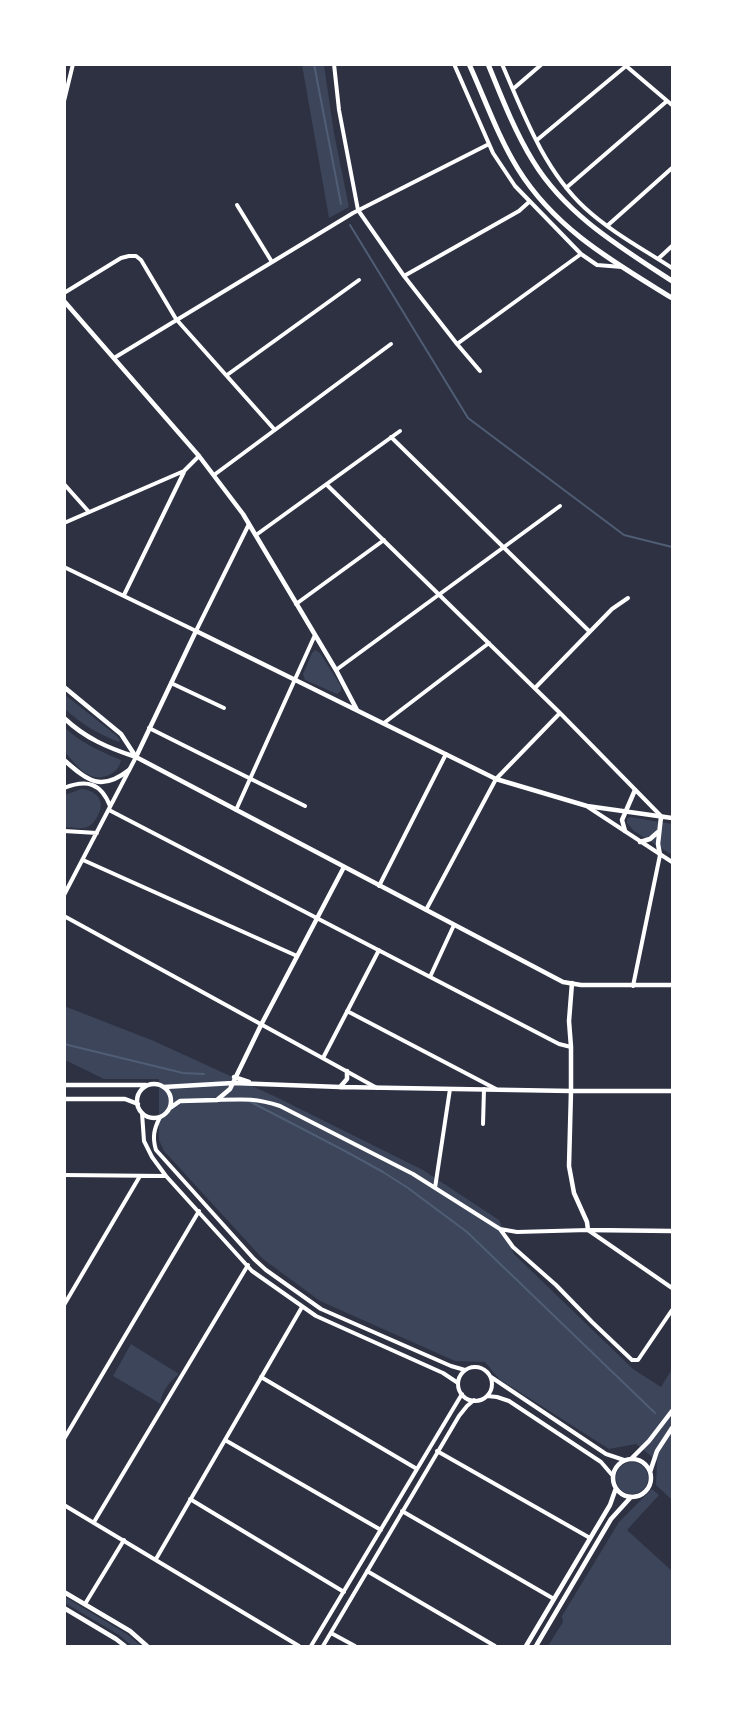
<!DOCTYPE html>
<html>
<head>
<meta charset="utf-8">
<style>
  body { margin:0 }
  #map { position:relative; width:737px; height:1711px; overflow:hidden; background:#2d3142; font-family:Arial,sans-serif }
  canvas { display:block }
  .frame { position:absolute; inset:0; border:66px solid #fff; pointer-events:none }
</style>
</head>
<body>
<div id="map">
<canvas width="737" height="1711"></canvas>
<div class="frame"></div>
</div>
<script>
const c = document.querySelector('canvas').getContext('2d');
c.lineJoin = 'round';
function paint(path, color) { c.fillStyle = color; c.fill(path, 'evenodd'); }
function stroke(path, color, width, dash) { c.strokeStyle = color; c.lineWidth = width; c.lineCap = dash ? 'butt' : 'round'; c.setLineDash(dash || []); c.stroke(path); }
paint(new Path2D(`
  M302,65H324L334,133L349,207L329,218Z
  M315,650L320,653L341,686V691L337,694L305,680L303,674L312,653Z
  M64,694L117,736L120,740L119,742C98,734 81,724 65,709Z
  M64,727C83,744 98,750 121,760C120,766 116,772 109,775C89,784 77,766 65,752Z
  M81,789C96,790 106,801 98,815C96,819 93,824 89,826C82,830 72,827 65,827V795Z
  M630,817L672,824V855L634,831L627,823V819Z
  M64,1006L154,1041L274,1096L423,1170L499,1220L514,1254L633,1369L661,1387L672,1369V1500L656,1485L657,1461L636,1444L609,1449L499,1379L485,1362L455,1361L320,1301L263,1259L164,1151L159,1140V1079H104L65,1060Z
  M131,1344L179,1374C171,1380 160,1393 161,1404L113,1376Z
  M616 1478a16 16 0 1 1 32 0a16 16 0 1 1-32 0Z
  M652,1489L659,1495L627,1530L672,1571V1646H548L563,1622L562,1616L619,1522Z
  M65,1597L127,1634L141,1646H132L119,1635L65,1603Z`), '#3c4559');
stroke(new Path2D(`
  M314,64L341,204
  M350,225L468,418L624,535L672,547
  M64,1044L183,1073L204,1074
  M247,1100L345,1151L383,1172L408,1188L467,1232L655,1413`), '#4f5d75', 2);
stroke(new Path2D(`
  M334,64L339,110L358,210L404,276L457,344L480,371
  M454,64L493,153L515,186L581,254L597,265L622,267
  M502,64C524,115 544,170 585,208C611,232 643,249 672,268
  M625,65L672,105
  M513,89L542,64
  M64,101L73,64
  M537,140L626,66
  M566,188L667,101
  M237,205L272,262
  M607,226L672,168
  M658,259L672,246
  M404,276L519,211L529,202
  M64,293L121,258L129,256H136L141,260L176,319L274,429
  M457,344L581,254
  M114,358L353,213L489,144
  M227,375L359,280
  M391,437L589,631
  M214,475L391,344
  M64,484L89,512
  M327,485L560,713L661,816
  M64,523L184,471L199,456
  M256,535L400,431
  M64,567L196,631L249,524
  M124,595L184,472
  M296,604L384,540
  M336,670L560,506
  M171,683L224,708
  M535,688L612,609L628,598
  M384,723L489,643
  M149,728L305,806
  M64,788C87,779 101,783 110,806
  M588,807L672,862
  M109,810L559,1044L571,1047
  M236,810L315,635
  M64,831L97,833
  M83,860L297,956
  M379,886L446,754
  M64,895L136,757
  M426,910L496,779L560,713
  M64,916L377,1088
  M430,977L454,925
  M633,986L660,855
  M347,1011L496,1089
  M323,1058L379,950
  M218,1100C243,1099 256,1098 280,1106L413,1174L500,1229L517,1232L588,1230L672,1288
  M142,1113L144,1141L152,1157L166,1176L252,1271L316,1316L443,1373L458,1383
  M160,1117C154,1129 152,1137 156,1150L254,1259L266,1270L321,1309L451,1366L465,1370
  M483,1124L484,1089
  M64,1175L166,1176
  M435,1188L450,1089
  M500,1229L513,1247L556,1285L592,1322L632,1360H638L672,1310
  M64,1305L140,1176
  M458 1384a17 17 0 1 1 34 0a17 17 0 1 1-34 0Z
  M261,1377L417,1469
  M491,1377L606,1454L624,1460
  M487,1396L497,1397L509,1401L601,1462L613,1476
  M64,1439L199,1211
  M225,1440L381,1530
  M437,1451L590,1538
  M190,1499L344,1592
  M64,1505L299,1646
  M402,1511L554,1599
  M94,1522L248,1265
  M156,1559L302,1307
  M367,1571L495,1646
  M85,1604L124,1540
  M331,1633L355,1646
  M311,1646L462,1394
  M323,1646L459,1416L467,1406L474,1400`), '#fff', 4);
stroke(new Path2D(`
  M64,301L199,456L243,514L336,670L357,710
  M136,757L196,631L496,779L587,806L672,818
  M625,831L622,820L635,790
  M640,842L650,839L658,832
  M660,855L658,844L661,817
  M572,983L569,1021L571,1047V1091L569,1166L574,1193L587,1222L588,1230L672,1231
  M234,1077L249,1082
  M137 1101a17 17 0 1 1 34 0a17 17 0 1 1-34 0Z
  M64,1085H146
  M164,1087L233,1083L340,1087L571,1091H672
  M340,1087L347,1079V1071
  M64,1099H125L138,1104
  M170,1108L180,1101L217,1100L230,1089L261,1025L344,867
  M613 1478a19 19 0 1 1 38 0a19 19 0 1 1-38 0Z
  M631,1459L649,1441L672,1411
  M650,1472L657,1451L672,1428
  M64,1592L130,1631L147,1646
  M64,1608L116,1639L125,1646
  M526,1646L610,1505L616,1488
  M536,1646L611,1519L631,1497`), '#fff', 4.5);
stroke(new Path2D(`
  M64,687L121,734L136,757
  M64,718C85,738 108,748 136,757L563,982L581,985H672
  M64,760C88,781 101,792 129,770`), '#fff', 4.5);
stroke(new Path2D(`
  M469,64C485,99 498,137 518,169C556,230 614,262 672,298
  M488,64C501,96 515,132 533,161C566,215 620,247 672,281`), '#fff', 5);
</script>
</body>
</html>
